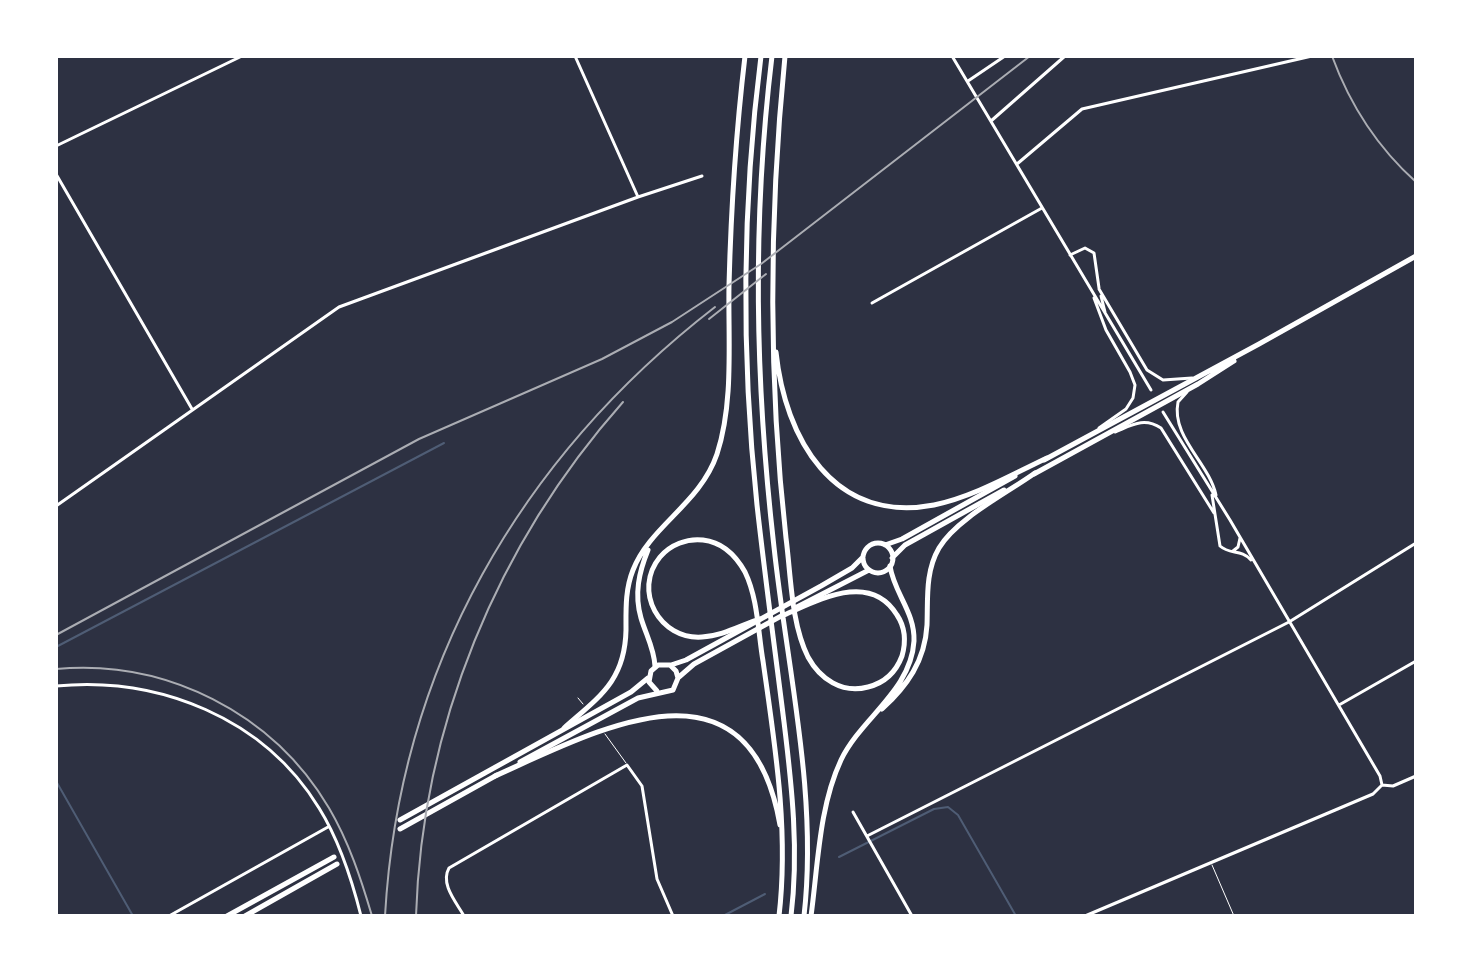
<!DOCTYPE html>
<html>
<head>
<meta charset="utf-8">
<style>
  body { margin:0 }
  #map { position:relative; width:1472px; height:972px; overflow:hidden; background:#2d3142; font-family:Lato,sans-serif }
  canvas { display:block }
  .frame { position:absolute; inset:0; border:58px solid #fff; pointer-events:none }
</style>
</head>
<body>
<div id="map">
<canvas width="1472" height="972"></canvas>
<div class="frame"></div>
</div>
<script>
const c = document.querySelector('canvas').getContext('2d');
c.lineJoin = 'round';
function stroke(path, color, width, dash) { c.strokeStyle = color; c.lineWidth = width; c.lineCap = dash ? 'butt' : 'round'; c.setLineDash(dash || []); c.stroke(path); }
stroke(new Path2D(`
  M56,647L444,443
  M56,781L133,916
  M839,857L934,809L948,807L958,815L1016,916
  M723,916L765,894`), '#4f5d75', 2);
stroke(new Path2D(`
  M578,698L583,704
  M605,734L626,763
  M1212,865L1234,916`), '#fff', 1);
stroke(new Path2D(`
  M575,56L638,197
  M952,56L1151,390
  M968,81L1005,56
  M991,121L1065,56
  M56,146L242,56
  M1017,164L1082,109L1312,56
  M56,174L192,409
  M1070,255L1085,248L1094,253L1099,288
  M1099,289L1147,370L1163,380L1192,378
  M1101,296L1105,312
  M1094,298L1106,330L1130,372L1135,385L1133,398L1126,409L1099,428
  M872,303L1042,208
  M1187,392L1178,402C1171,437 1209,463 1216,495
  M1163,412L1230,520L1380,776L1382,785
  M1115,432C1132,425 1144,417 1161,428L1214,513
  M1212,495L1220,546C1230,555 1241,549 1251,560
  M56,506L339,307L638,197L702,176
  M1233,551L1238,547L1240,538
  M56,686C159,676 264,718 319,808C339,840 352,880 361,916
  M1339,705L1416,661
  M1382,785L1393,786L1416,776
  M853,812L912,916
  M867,836L1289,622L1416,543
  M169,916L328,827
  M464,916C456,902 440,884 449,868L627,765L642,786L657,879L673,916
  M1085,916L1373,794L1382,785`), '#fff', 3);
stroke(new Path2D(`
  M1044,460L1259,344L1416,256
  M1034,474L1198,384L1234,361
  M863 558a15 15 0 1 1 30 0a15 15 0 1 1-30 0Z
  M885,545L902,539L1015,476
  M892,558L905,545L1004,490
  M795,608L869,570
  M671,665L686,660L821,586L852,568L863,557
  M679,677L694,664L783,615
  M520,762L638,698L673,690L678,678L676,671L670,665H658L651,671L649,682L657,691
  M400,820L631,692L648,678
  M400,829L497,775
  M227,916L334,857
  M245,916L337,864`), '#fff', 5);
stroke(new Path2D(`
  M761,56C742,205 741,355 757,505C765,577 775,650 784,722C792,787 799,851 791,916
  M772,56C752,222 755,381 774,547C787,669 818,793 804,916
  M776,352C785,438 833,524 934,505C973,497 1011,475 1047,458
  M648,550C639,572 634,594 641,618C646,635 654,648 655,666
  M784,615C819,600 870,571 897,615C905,627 906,642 902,656C896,672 884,683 868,687C842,694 820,679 808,657C791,623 791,576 786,538C768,378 769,217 785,56
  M760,619C741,625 723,636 702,637C660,640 632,591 660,557C670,545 687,538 703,540C722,542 736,556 745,572C758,599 758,632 763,661C775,746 789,830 779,916
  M882,709C907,686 925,661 927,625C928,599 925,572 939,548C956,519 1007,493 1035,473
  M564,728C599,697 625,681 626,630C626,610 625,590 633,570C650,526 700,504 717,454C734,402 728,340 729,285C731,209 736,132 745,56
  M495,776C600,729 749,647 780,825
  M811,916C818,865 819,807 841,760C861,718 911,691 914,641C915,612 894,593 890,566`), '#fff', 5);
stroke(new Path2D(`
  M1332,56C1350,105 1377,147 1416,182
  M709,319L766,274
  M56,635L419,439L602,359L672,322L761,264L1030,56
  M56,669C166,659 273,713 329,808C349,842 361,879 372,916
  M385,916C399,667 520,458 715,307
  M416,916C422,726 497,544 623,402`), '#abadb3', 2);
</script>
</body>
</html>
